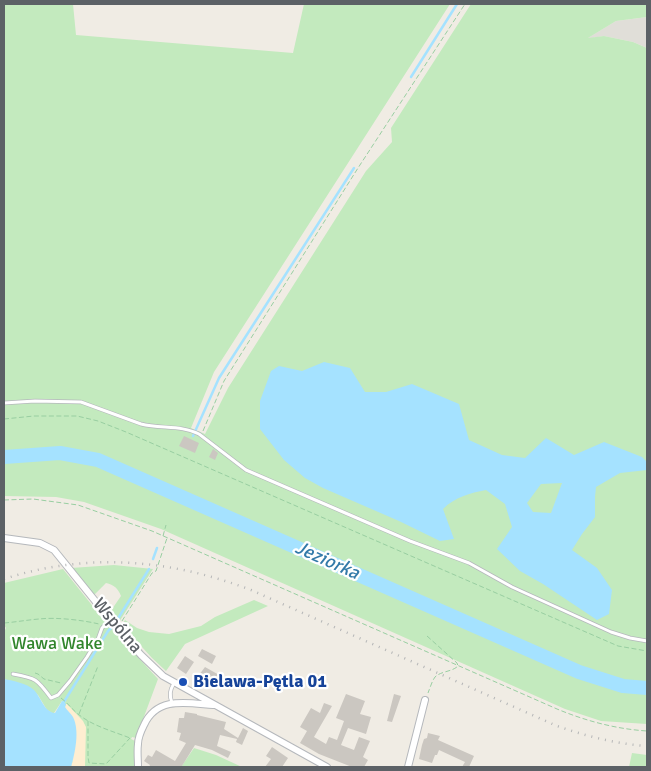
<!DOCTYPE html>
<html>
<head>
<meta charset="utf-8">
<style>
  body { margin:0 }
  #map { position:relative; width:651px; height:771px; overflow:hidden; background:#f0ece4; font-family:Signika,sans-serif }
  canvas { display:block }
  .frame { position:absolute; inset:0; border:5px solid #5c6166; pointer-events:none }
</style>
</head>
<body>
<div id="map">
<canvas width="651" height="771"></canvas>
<div class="frame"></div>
</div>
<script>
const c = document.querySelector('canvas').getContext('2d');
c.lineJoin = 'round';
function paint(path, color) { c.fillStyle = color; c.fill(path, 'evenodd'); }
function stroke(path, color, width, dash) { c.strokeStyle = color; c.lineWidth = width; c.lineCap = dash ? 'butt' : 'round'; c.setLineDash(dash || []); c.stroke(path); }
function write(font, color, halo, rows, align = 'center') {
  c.font = font + ' Signika,sans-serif'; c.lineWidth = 4.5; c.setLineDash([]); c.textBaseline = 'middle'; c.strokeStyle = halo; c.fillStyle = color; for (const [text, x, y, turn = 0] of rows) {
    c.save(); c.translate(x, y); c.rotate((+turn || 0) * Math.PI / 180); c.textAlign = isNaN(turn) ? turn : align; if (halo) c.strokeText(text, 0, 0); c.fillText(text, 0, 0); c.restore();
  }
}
paint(new Path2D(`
  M647,17V48L633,42L604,36L586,39L616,21Z`), '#e0ded8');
paint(new Path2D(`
  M4,4H73L76,35L293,53L304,4H450L214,372L191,428L205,434L228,388L366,171L392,142L391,128L471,4H647V17L616,21L588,38L604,36L633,42L647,48V724L601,721L565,709L161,529L84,502L56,497L4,496Z
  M114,565L153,569L119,622L110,612L121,596C118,588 114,585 106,583L94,595L71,568Z
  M63,569L103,619L158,679L136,738L132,737L131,739L135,741L136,767H71L73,760L65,707L62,701L54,713H52L47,710L38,695L26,686L4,679V632L6,628L4,625V583Z
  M254,600L268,606L185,644L166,671L152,658L122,625L125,620L137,628L149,632L169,634L201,626L215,617Z
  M194,748L216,755L242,767H181Z
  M632,753L647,755V767H629Z`), '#c3eabe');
paint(new Path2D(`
  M66,704H67L83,721L86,727L85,767H71L73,760L65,707Z`), '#feeed1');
paint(new Path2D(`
  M324,362L350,368L365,392H386L412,384L459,404L469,440L502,455L525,458L546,438L574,455L604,442L642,457L647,462V470L620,473L596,487L595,497V517L582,534L572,550L597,568L612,590L609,614L597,620L543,584L520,571L497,549L512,527L505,504L486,490C470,493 455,497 443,509L454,539L440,541L399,521L323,488L305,478L284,460L260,429V401L271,371L279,366L302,371ZM562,483L551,513L533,512L527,503L541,484Z
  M4,679C14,681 26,683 34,690C41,697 44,712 55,713L62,701L66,704L65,707C67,710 71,714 73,717C80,731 75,753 71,767H4Z`), '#a5e2ff');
stroke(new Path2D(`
  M411,77L457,4
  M193,436L219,378L354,168
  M153,559L157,548
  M117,620L149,569
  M62,705L108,631L111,628`), '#a5e2ff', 2.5);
stroke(new Path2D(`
  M4,457L60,453L98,460L579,672L623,686L647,688`), '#a5e2ff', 14);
paint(new Path2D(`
  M184,436L199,443L195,453L179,446Z
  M213,449L218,453L215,460L209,457Z
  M202,649L216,656L212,664L198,656Z
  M185,656L194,662L186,674L177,668Z
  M205,667L228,680L223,688L199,675Z
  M346,694L365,701L360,714L371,717L366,734L348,728L341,745L354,750L359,737L370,741L363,757L368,760L364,767H352L319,754L300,743L307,731L300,727L311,708L320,713L324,703L332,706L314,737L326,744L329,737L337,740L344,721L336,718Z
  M394,694L401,696L392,722L387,721Z
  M185,712L197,714V715L226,722L224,729L238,738L243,728L248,731L242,745L236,742L237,739L220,735L217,746L231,752L228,758L212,750L195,745L182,766L185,767H149L150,765L144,761L148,755L152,757L156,750L175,761L186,743L179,740L181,733L177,732L179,718H184Z
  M428,733L440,736L438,740L474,756L469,767H462L465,762L439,750L437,755H435L432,763L419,759L422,745L424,739L427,738Z
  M272,747L288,758L282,767H265L271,759L266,756Z`), '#cbc7c1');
const service = new Path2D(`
  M4,403L35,401L81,402L141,424C160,429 182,425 199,434L246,470L410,541L469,563L512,587L611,632L630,638L647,641
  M13,674C36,678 37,679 51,698L58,695L70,681L87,657L98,639L102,628L107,623
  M172,703C169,695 170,690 174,683`);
const minor = new Path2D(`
  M4,538L40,543L54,550L117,628L141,655L163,676L327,767
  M138,767C138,760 137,751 138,744C138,738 141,731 144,725C157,696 187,703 213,705
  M408,767L425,700`);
stroke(service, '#b5b8bc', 4.5);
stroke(minor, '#b5b8bc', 8);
stroke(new Path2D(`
  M4,419L34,416H77L98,421L126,432L618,646L647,651
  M203,431L224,381L358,168L465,4
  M4,500L33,499L78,505L152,531L557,709C586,721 616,729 647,731
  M163,536L166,525
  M122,621L152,573L156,571L167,538
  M4,623C16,622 27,620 39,619C56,617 82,620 99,624
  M427,636L457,663L458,666C452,672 441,671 435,677C432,681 430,688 428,693
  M35,673L38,674L44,679L61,683
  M61,698C69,704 74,712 82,717C96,727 115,732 130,738
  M79,714L98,666
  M88,721V757L89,763L106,764L130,738`), '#98cea1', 1, [5, 2.5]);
stroke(service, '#fff', 3);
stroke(minor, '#fff', 6);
stroke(new Path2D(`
  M4,579C87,552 170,559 251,590L557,726C586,736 616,744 647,746`), '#b5b6b7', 2.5, [1, 6]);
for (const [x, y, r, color] of [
  [183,682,5,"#1a4fb4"]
]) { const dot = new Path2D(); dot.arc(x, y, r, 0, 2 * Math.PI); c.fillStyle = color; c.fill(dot); stroke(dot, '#fff', 2); }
write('18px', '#5c6166', '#fff', [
  ["Wspólna",117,626,50]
]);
write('18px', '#31852c', '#fff', [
  ["Wawa Wake",57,644]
]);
write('bold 18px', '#164399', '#fff', [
  ["Bielawa-Pętla 01",193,682]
], 'left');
write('italic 19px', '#337aa9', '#fff', [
  ["Jeziorka",327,561,24]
]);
</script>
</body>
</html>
